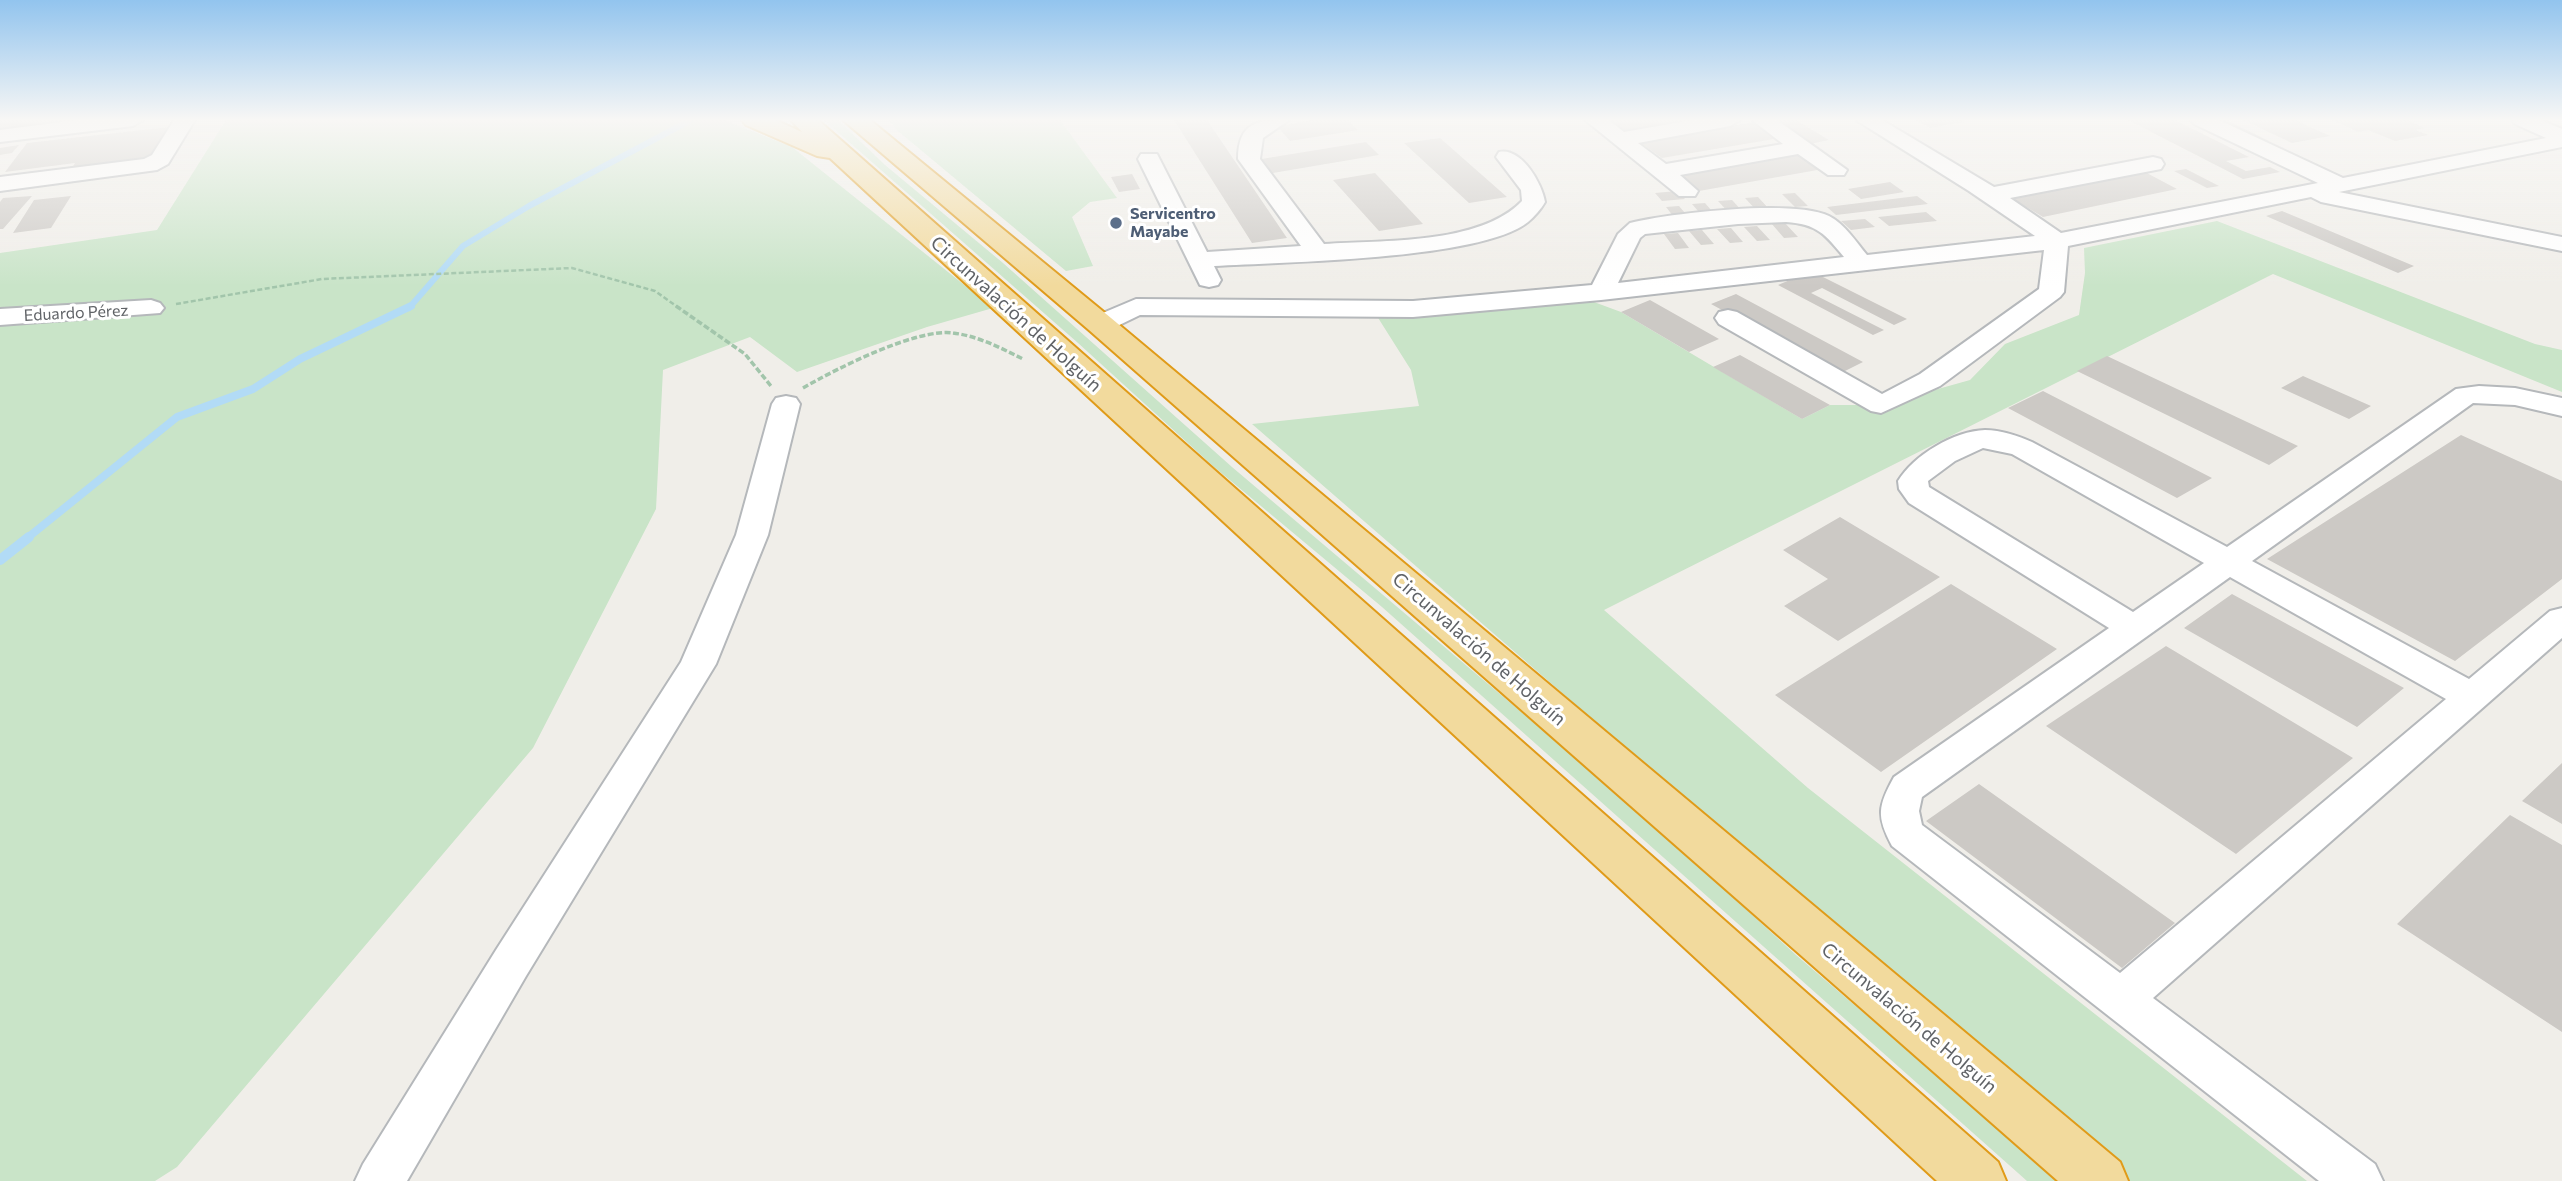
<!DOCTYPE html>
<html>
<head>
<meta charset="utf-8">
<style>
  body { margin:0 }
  canvas { display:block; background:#f0eee9 }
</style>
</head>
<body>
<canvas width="2562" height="1181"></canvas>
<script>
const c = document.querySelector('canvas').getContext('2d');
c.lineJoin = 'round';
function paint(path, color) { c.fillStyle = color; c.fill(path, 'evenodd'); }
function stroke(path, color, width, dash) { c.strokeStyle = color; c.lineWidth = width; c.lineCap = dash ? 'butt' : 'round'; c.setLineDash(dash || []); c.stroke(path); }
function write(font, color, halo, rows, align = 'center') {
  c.font = font + ' Commissioner,sans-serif'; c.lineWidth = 6; c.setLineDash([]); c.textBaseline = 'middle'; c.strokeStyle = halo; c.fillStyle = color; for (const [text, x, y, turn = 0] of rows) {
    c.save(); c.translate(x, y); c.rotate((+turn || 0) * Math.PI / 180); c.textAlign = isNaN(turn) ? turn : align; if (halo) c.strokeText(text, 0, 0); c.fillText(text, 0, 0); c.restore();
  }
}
paint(new Path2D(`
  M226,120H724L792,147L993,308L927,327L797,372L750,337L663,370L656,509L533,748L177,1167L155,1181H0V253L157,230Z
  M824,120H838L885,165L1003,263L1232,467L1644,816L1796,955L2060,1181H2027L1382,607L1213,466L1078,343Z
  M889,120H1060L1117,198L1090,202L1072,217L1093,266L1066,271L898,131Z
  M2217,221L2535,344L2562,350V392L2273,274L1604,610L1808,788L2307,1181H2125L1252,424L1419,406L1411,370L1375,313L1575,295L1621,312L1802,419L1830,405H1881L1970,380L2005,344L2079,315L2085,273L2084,248Z`), '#c9e4c8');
stroke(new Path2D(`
  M409,308L463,246L529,206L691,120`), '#b2dbf6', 6);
stroke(new Path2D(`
  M26,539L177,417L253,389L300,359L411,306`), '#b2dbf6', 8);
stroke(new Path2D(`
  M0,560L29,537`), '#b2dbf6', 10);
paint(new Path2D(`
  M0,120H64L61,124L0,130Z
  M1174,120H1207L1287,238L1252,243Z
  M1314,120H1348L1358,130L1290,141L1277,126Z
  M1608,120H1685L1686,122L1625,133Z
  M1773,120H1796L1829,140L1810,144Z
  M1916,120H1963L1964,122L1930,128Z
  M2128,120H2175L2249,157L2226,161L2246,171L2270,167L2280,172L2243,179Z
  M2208,120H2227L2269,141L2255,143Z
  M2243,120H2295L2330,136L2292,143Z
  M2332,120H2407L2425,128L2415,130L2428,135L2395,141L2368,130L2358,132Z
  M1755,122L1780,138L1662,158L1638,141Z
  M169,127L150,159L71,169L75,163L5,172L27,143Z
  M1440,138L1507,197L1469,203L1404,143Z
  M1366,142L1379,155L1267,174L1255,160Z
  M19,145L12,153L0,155V148Z
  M1800,154L1823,169L1699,191L1677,175Z
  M2186,169L2219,186L2207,188L2174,171Z
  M2143,171L2177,189L2043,217L2010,197Z
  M1375,173L1423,224L1379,231L1333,180Z
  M1132,174L1140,189L1119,192L1111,177Z
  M1890,182L1904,192L1861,199L1848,189Z
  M1677,191L1685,199L1662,201L1655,193Z
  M1795,193L1808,206L1795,207L1782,194Z
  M32,196L3,229H0V202L3,198Z
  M71,196L51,228L13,233L34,200Z
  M1917,196L1928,204L1836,215L1827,207Z
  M1758,197L1770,210L1757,211L1745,198Z
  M1732,200L1744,213L1730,214L1718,201Z
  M1705,203L1717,217L1704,218L1692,204Z
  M1679,206L1691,220L1677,221L1666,207Z
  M2282,211L2414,266L2398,273L2266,216Z
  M1926,212L1937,221L1889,226L1878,217Z
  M1865,219L1875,227L1851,230L1841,221Z
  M1784,222L1798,237L1784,238L1771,223Z
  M1757,226L1770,240L1757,241L1744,227Z
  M1731,228L1743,242L1730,243L1717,229Z
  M1702,230L1714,244L1701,245L1689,231Z
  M1678,233L1689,248L1675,249L1664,234Z
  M1811,271L1907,319L1894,325L1822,288L1811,293L1884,330L1873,335L1778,285Z
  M1736,294L1863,362L1839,374L1711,304Z
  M1650,300L1719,339L1689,352L1621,312Z
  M1740,355L1830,405L1802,419L1713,367Z
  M2107,356L2298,446L2269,465L2077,371Z
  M2303,376L2371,406L2349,419L2281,388Z
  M2043,391L2212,478L2177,498L2008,408Z
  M2461,435L2562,481V579L2455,661L2267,559Z
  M1840,517L1940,577L1838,641L1784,606L1828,579L1783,550Z
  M1951,584L2057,649L1881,772L1775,695Z
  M2232,594L2404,688L2357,727L2184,628Z
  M2166,646L2353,758L2236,854L2046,726Z
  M2562,763V824L2522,801Z
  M1979,784L2175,923L2122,968L1926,821Z
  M2510,815L2562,845V1032L2397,924Z`), '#ccc9c5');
const minor = new Path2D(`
  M77,120H143L133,126L0,142V130Z
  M174,120H195L168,164L157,170L0,191V177L144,159L152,155Z
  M1289,120L1263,138L1260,159L1324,244C1382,240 1480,245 1522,201L1521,190L1496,157L1499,152C1521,147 1542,183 1545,202C1541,209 1534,217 1528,222C1481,260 1281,262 1214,266L1221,280L1218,285L1209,287L1200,285L1138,159L1141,154H1157L1207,252L1301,246L1238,159C1238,121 1259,120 1289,120Z
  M1585,120H1609L1624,132L1692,120H1740L1730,126L1638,143L1666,164L1783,144L1752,120H1777L1847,170L1844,175H1828L1798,154L1680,175L1698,191L1695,196H1679Z
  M1856,120H1882L1994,187L2153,157L2161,159L2164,164L2161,169L2010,198L2061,233L2318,183L2194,124L2191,120H2219L2343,178L2546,138L2515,124L2512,120H2541L2562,129V147L2339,192L2562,237V251L2321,202L2311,197L2068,246L2064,292L2060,297L1940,386L1881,413L1871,411L1719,324L1715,318L1719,312L1728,310L1737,312L1882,394L1920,374L2039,289L2044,250L1601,300L1413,317L1140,315L1109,330L1100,332L1091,330L1087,324L1091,318L1136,299L1413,301L1592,285L1618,234L1630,223C1670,213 1794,199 1829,216C1845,224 1856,242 1867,255L2035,236L1969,191ZM1786,222C1817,224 1825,234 1844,257L1618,283L1640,238L1645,234L1738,224Z
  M151,300L160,303L164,308L160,313L0,325V309Z
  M2479,386L2515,388L2562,398V416L2515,405L2473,403L2252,561L2469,679L2550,611L2562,608V638L2153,998L2375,1164L2383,1181H2319L1892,846C1876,816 1878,806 1894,777L2109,628L1909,503L1899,489L1898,481C1914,455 1954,431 1985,430C2001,430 2018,436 2032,442L2227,547L2456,389ZM1983,448L2012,454L2204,563L2133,612L1929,487L1928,481L1955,461ZM2230,577L2446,699L2120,973L1922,825L1919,811L1922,797Z
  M786,396L796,398L800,404L768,535L716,664L526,976L407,1181H355L363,1164L496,950L681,662L736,535L772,404L776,398Z`);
const highway = new Path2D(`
  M742,120H775L802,132L791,120H818L1998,1162L2006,1181H1937L830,158L817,156L746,125Z
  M843,120H870L1111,318L2120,1162L2128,1181H2058L1089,330Z`);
stroke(minor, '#b5b8bb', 4);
stroke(highway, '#e09b19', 4);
stroke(new Path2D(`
  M176,304L322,279L572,268L655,291L679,308`), '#a2c5ab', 2.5, [5, 2.5]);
stroke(new Path2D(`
  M676,306L745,354L771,386
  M803,388C836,369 916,328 953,333C978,336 1001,348 1023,359`), '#a2c5ab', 3.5, [6, 2.5]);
paint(minor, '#fff');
paint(highway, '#f2da9d');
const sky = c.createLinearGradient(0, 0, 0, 286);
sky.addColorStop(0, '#92c4ee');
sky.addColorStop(0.42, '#f8f7f5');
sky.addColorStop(1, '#f8f7f500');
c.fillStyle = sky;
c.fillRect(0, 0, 2562, 286);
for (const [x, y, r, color] of [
  [1116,223,7,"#5c6f8a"]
]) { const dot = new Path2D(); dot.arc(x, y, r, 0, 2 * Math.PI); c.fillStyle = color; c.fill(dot); stroke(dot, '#fff', 2.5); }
write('bold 16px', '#4e5e75', '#fff', [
  ["Servicentro",1130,214],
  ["Mayabe",1130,232]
], 'left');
write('16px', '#606367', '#fff', [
  ["Eduardo Pérez",76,313,-3]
]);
write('19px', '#606367', '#fff', [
  ["Circunvalación de Holguín",1016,314,42],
  ["Circunvalación de Holguín",1479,649,41],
  ["Circunvalación de Holguín",1909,1018,40]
]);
</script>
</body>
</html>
